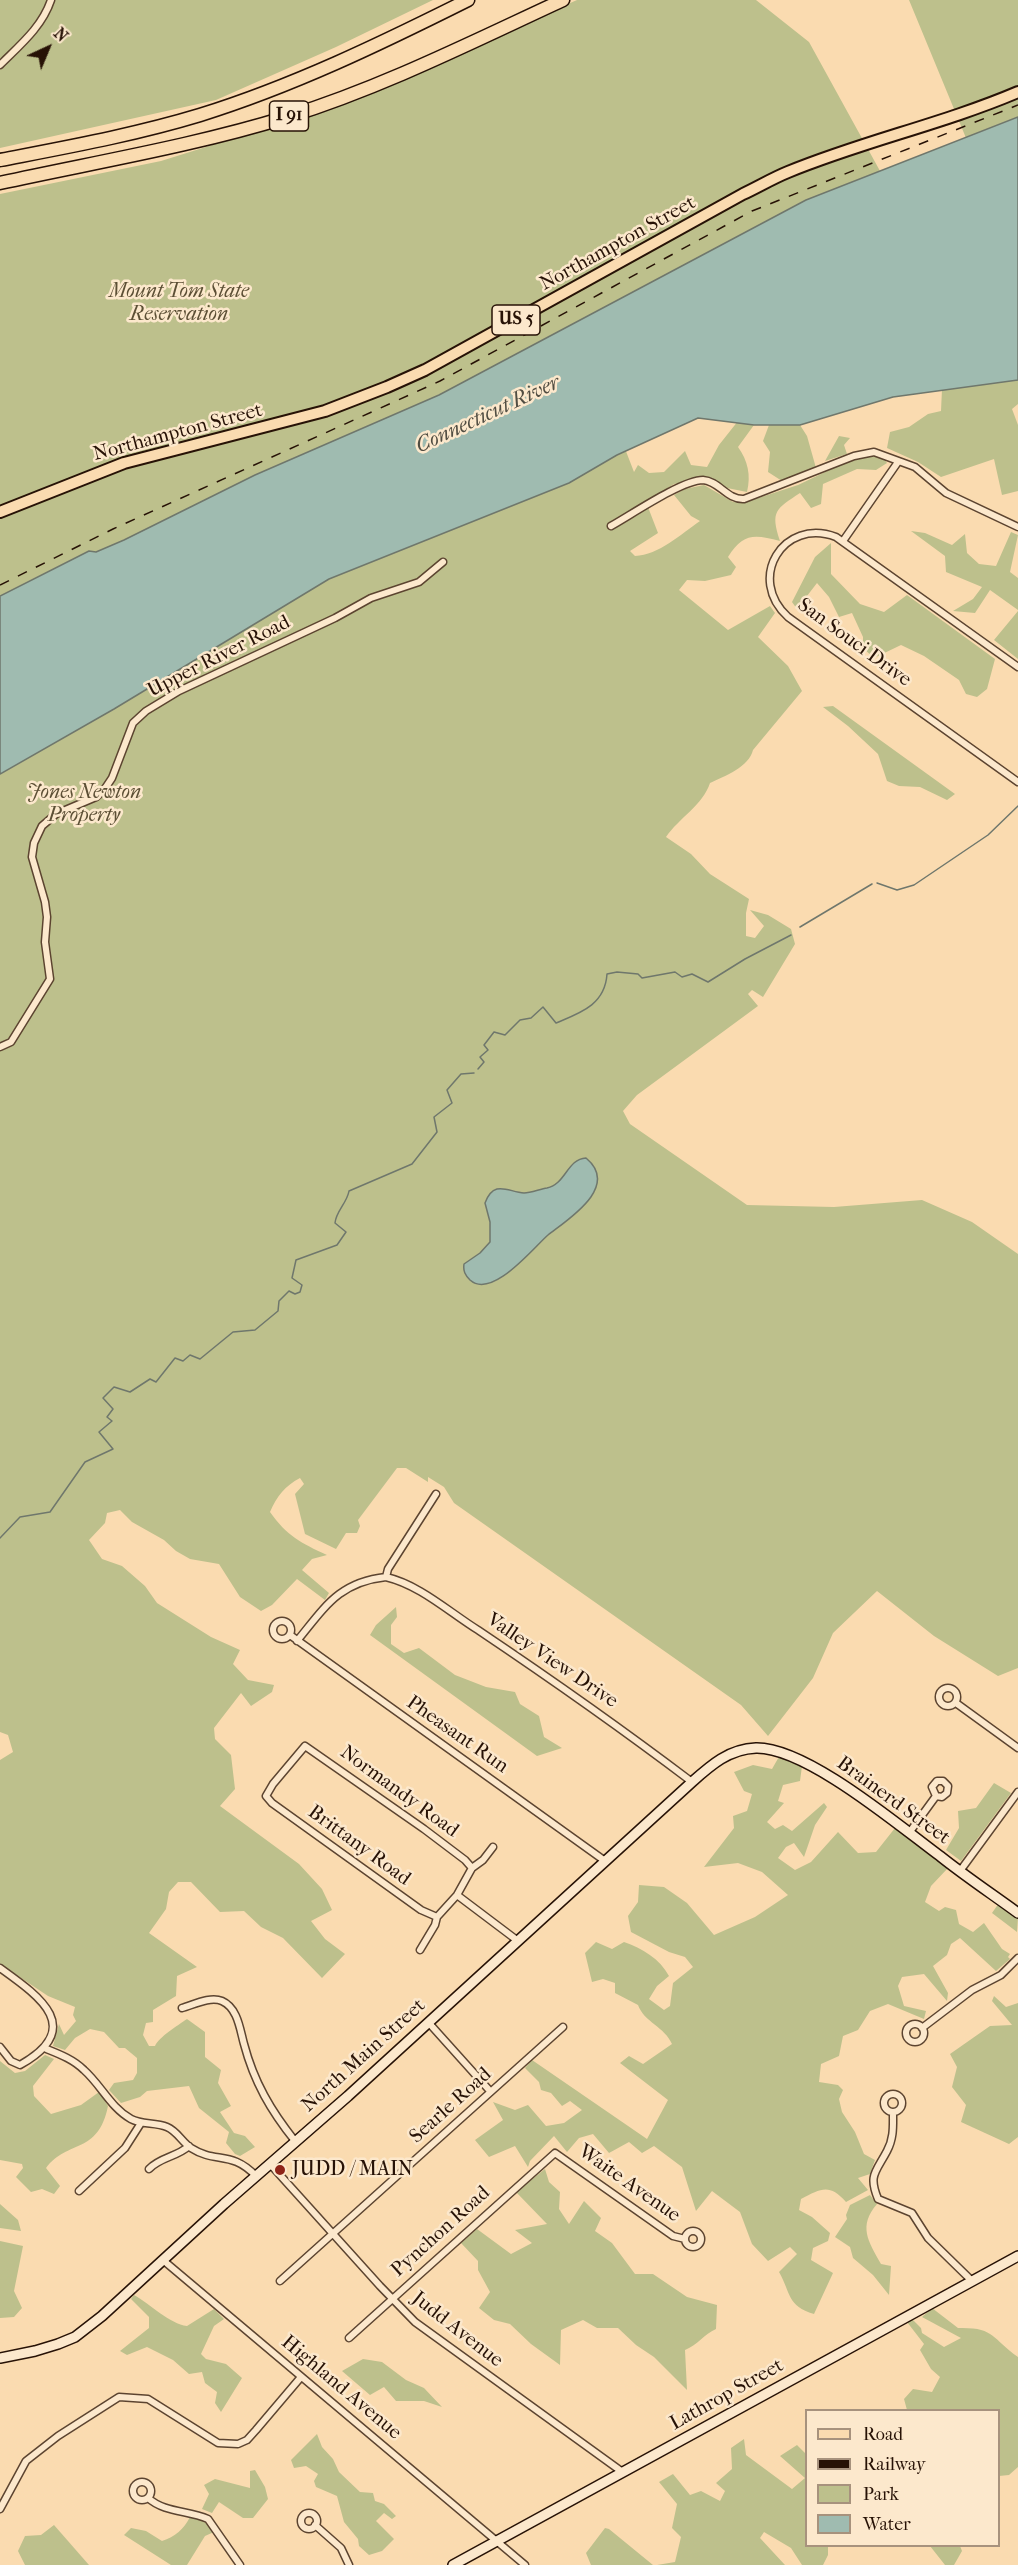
<!DOCTYPE html>
<html>
<head>
<meta charset="utf-8">
<style>
  body { margin:0 }
  #map { position:relative; width:1018px; height:2565px; overflow:hidden; background:#fadbb0; font-family:"IM FELL French Canon",serif }
  canvas { display:block }
  .legend { position:absolute; left:805px; top:2409px; width:195px; height:138px; box-sizing:border-box; background:#fce8cc; border:2px solid #a7927d; margin:0; padding:8px 10px; list-style:none; font-size:18px; color:#271206 }
  .legend li { display:flex; align-items:center; gap:12px; height:30px }
  .legend b { width:30px; border:2px solid #a7927d }
  .north { position:absolute; left:18px; top:18px; width:60px; height:60px; -webkit-text-stroke:4px #fce8cc; paint-order:stroke; rotate:44deg; font-size:16px; font-weight:700; line-height:24px; text-align:center; color:#271206 }
  .north::after { content:''; display:block; margin:auto; width:21px; height:27px; background:#271206; clip-path:polygon(50% 0,100% 100%,50% 72%,0 100%) }
</style>
</head>
<body>
<div id="map">
<canvas width="1018" height="2565"></canvas>
<ul class="legend">
<li><b style="height:8px;background:#fadbb0"></b>Road</li>
<li><b style="height:8px;background:#271206"></b>Railway</li>
<li><b style="height:16px;background:#bdc08c"></b>Park</li>
<li><b style="height:16px;background:#9fbbb0"></b>Water</li>
</ul>
<div class="north">N</div>
</div>
<script>
const c = document.querySelector('canvas').getContext('2d');
c.lineJoin = 'round';
function paint(path, color) { c.fillStyle = color; c.fill(path, 'evenodd'); }
function stroke(path, color, width, dash) { c.strokeStyle = color; c.lineWidth = width; c.lineCap = dash ? 'butt' : 'round'; c.setLineDash(dash || []); c.stroke(path); }
function write(font, color, halo, rows, align = 'center') {
  c.font = font + ' "IM FELL French Canon",serif'; c.lineWidth = 5; c.setLineDash([]); c.textBaseline = 'middle'; c.strokeStyle = halo; c.fillStyle = color; for (const [text, x, y, turn = 0] of rows) {
    c.save(); c.translate(x, y); c.rotate((+turn || 0) * Math.PI / 180); c.textAlign = isNaN(turn) ? turn : align; if (halo) c.strokeText(text, 0, 0); c.fillText(text, 0, 0); c.restore();
  }
}
paint(new Path2D(`
  M0,0H433L336,47L216,100L0,148Z
  M577,0H756L809,42L880,171L806,200L439,395L255,475L124,540L96,552L89,551L0,596V194L161,161L337,106Z
  M909,0H1018V117L966,138Z
  M1018,380V404L1012,409L1018,425V491L1002,495L994,459L941,477L918,462L887,448L890,432L909,427L928,414L941,411L942,389Z
  M738,421L754,425L738,447C748,461 751,475 747,492L727,488L708,477L674,484L646,502L658,533L630,551L635,556C659,555 681,534 700,521L691,516L674,495L685,489L704,485L733,502L749,501L798,485L846,462L868,455L883,457L887,463L876,470L857,469L823,484L821,504L811,508L800,493C776,509 770,511 780,541C754,534 743,533 728,557L736,567L731,575L705,581L687,580L679,590L728,630L770,606L775,613L758,637L788,666L802,691L753,750C749,767 725,776 710,783C703,805 679,818 666,837L691,854L710,874L749,899L746,913V936L755,938L764,926L750,910L768,915L791,929L795,944L763,997L752,990L748,994L758,1006L637,1095L623,1111L630,1124L747,1205L834,1207L922,1200L972,1222L1018,1254V1668L998,1676L934,1636L877,1591L833,1633L813,1678L768,1736L741,1705L454,1503L444,1487L428,1477V1482L406,1468H397L358,1520L360,1526L357,1533H346L336,1549L305,1534L295,1494L304,1484L300,1478C285,1486 277,1496 270,1512C287,1536 301,1543 327,1555L312,1559L302,1570L329,1593L325,1600L297,1579L272,1605L261,1611L240,1597L219,1564L190,1559L176,1551L164,1540L132,1522L120,1510L107,1513L105,1523L89,1540L102,1559L122,1566L145,1586L157,1603L211,1637L240,1650L233,1664L248,1680L274,1685L272,1692L251,1706L241,1693L214,1728L215,1739L231,1755L235,1789L220,1806L299,1864L322,1889L332,1910L311,1921L325,1939L345,1954L322,1978L283,1938L261,1927L244,1911L220,1912L191,1882H178L169,1892L166,1909L149,1933L197,1967L177,1976L176,1996L153,2010V2022L146,2023L143,2035L149,2046H155C159,2037 177,2026 187,2019L205,2032V2057L221,2070L218,2083L231,2106L220,2112L234,2133L245,2136L255,2147L240,2156L235,2154L226,2143L229,2132L199,2108L189,2086L147,2091L140,2097L121,2103L109,2090L114,2083L133,2080L137,2073V2058L125,2048H119L104,2032L90,2029L75,2038L65,2050L53,2046L59,2024L64,2035L76,2021L73,2015L75,2007L48,1996L0,1964V1760L13,1752L8,1735L0,1732V749L359,545L622,441L634,472L638,465L649,473L664,472L685,451L691,465L707,467L719,445Z
  M769,425H800L807,436L816,468L782,481L768,472L770,452L763,441Z
  M839,436L850,438L844,445L847,454L825,461Z
  M911,531L925,533L952,545L965,534L967,553L979,564L996,566L1011,532L1018,535L1010,572L1018,578V610L990,590L975,613L953,611L973,599L982,587L946,572L945,556Z
  M831,543V574L860,604L884,612L907,595L995,659L987,689L977,697L966,694L959,680L924,656L901,645L874,658L863,648V637L852,613L839,617L829,597L817,583L797,609L792,602L815,557Z
  M1018,611V659L994,640Z
  M833,706L955,794L947,800L920,787L899,786L887,781L878,754L848,726L823,707Z
  M396,1607L397,1617L391,1625V1644L404,1653L419,1648L455,1675L486,1687L515,1692L520,1704L539,1716L544,1737L562,1748L537,1756L370,1635L376,1625Z
  M780,1755L802,1766L800,1781L783,1785L778,1801L784,1803L767,1822L775,1829L783,1825L792,1831L824,1803L827,1807L815,1825L804,1857L794,1843L786,1847L778,1858L795,1870L811,1862L838,1832L858,1853L876,1852L895,1828L948,1868L931,1886L925,1902L939,1911L945,1907L956,1910L959,1924L973,1932L984,1923L1002,1949L1010,1954L1008,1957L1010,1959L996,1971L960,1938L951,1944L947,1955L933,1966L948,1993L947,2001L924,1974L902,1977L898,1986L904,2006L926,2011L924,2019L888,2004L870,2011L858,2030L843,2036L839,2056L821,2064L819,2082L838,2085L843,2090L839,2099L842,2112L855,2132L864,2154L875,2160L870,2174L858,2178L868,2190L846,2202C829,2183 821,2189 801,2199L799,2210L812,2217L830,2233L828,2241L813,2248L811,2260L833,2273L814,2314C787,2306 791,2293 779,2272L797,2254L790,2247L768,2261L752,2244L740,2212L712,2191L696,2211L682,2167L654,2146L642,2153L629,2142L609,2153L593,2134L579,2138L567,2152L554,2136L530,2161L528,2167L515,2146L489,2157L475,2140L503,2120L493,2102L515,2110L528,2105L546,2126L564,2123L582,2110L570,2101L562,2106L551,2093L541,2090L539,2082L525,2068L532,2060L647,2139L668,2100L620,2063L629,2056L643,2064L672,2044C665,2027 644,2022 638,2005L615,1993V1983L603,1979L592,1982L585,1953L596,1942L612,1949L624,1942C642,1948 660,1959 669,1976L657,1986L649,1999L664,2010L670,2006L673,1983L693,1967L685,1957L669,1952L631,1932L628,1916L638,1902L639,1885L664,1887L687,1903L714,1935L755,1917L788,1895L762,1872L738,1863L704,1867L734,1828L733,1816L747,1811L752,1794L744,1791L734,1772L753,1765L772,1769Z
  M994,1783L1011,1793L961,1861L946,1850L959,1828L958,1811L976,1808Z
  M999,1903L1018,1917L1017,1932L992,1913Z
  M994,1996L1006,2007L1018,2003V2137L1009,2144L961,2122L966,2105L952,2087L957,2067L950,2054L990,2026L1012,2025L992,2001Z
  M45,2055L54,2059L33,2086L34,2096L51,2114L81,2105L99,2092L108,2106C98,2155 68,2139 46,2168L60,2186L54,2194L42,2189L31,2192L16,2177L23,2168L22,2164L0,2160V2061L15,2073L25,2071Z
  M545,2169L549,2182L560,2192L559,2209L569,2224L584,2201L601,2218L595,2231L612,2243L635,2274H653L687,2297L717,2305L716,2329C704,2334 698,2345 685,2350L687,2390L654,2357L636,2345L618,2328H597L583,2320L561,2330L560,2365L531,2344L510,2324L494,2320L479,2308L490,2292L478,2270V2261L461,2243L477,2229L511,2254L532,2243L515,2230L547,2224L516,2192Z
  M870,2195L877,2204C858,2226 868,2241 881,2264L891,2266L889,2295L873,2275L853,2258L850,2247L835,2237L847,2219L846,2215L850,2205Z
  M0,2204L18,2220L21,2231L0,2228Z
  M0,2241L23,2246L14,2291L22,2308L14,2317L0,2318Z
  M134,2295C150,2304 170,2324 187,2326L214,2309L224,2319L214,2326L201,2354L206,2359L226,2364L242,2378L221,2412L215,2403L217,2392L205,2383L202,2372L189,2374L173,2360L147,2347L127,2355L120,2351L149,2328V2317L131,2299Z
  M932,2308L958,2328C995,2327 991,2338 1018,2357V2467L1009,2475L999,2476L998,2410H907L904,2399L913,2389L932,2392L940,2377L931,2369L920,2350L924,2344L907,2322L912,2319L921,2328L922,2333L944,2347L961,2338L922,2317Z
  M363,2359L382,2362L406,2380L424,2388L442,2407L424,2401H396L384,2387L370,2395L342,2371Z
  M317,2434L322,2447L333,2459L339,2472L360,2492L373,2493L375,2501L384,2504L396,2516L392,2519L384,2513L376,2521L394,2539L382,2551L369,2555L359,2546L358,2539L344,2522L337,2496L316,2487L314,2481L318,2474L306,2466L294,2468L291,2460Z
  M744,2439L746,2455L792,2489L805,2478L780,2456L797,2445L806,2454V2546H828V2555L823,2565H802L791,2548L764,2532L760,2538L785,2565H657L675,2562L681,2537L672,2528L677,2504L659,2482L673,2474L690,2495L701,2491L720,2501L725,2491L716,2483L732,2469L731,2448Z
  M255,2470L265,2487L268,2499L253,2518H243L219,2502L212,2513L202,2509L209,2494L204,2485L215,2479L250,2488V2471Z
  M190,2517L204,2520L214,2532L205,2536L187,2565H171L124,2535L131,2528L146,2531L162,2541C175,2537 184,2529 190,2517Z
  M54,2525L89,2565H25L18,2551L25,2536L41,2535Z
  M605,2528L609,2529L653,2565H591L586,2553Z
  M930,2546H960L962,2551L954,2565H945Z`), '#bdc08c');
const water = new Path2D(`
  M1018,117V380L893,397L800,425H754L698,418L617,455L569,483L329,579L114,709L0,774V596L89,551L96,552L124,540L255,475L439,395L806,200Z
  M586,1158C621,1187 567,1220 548,1235C534,1247 492,1300 470,1280C465,1275 463,1271 464,1264L480,1253L490,1242V1222L485,1203C494,1179 508,1192 524,1193C531,1193 540,1189 547,1188C566,1184 567,1159 586,1158Z`);
paint(water, '#9fbbb0');
stroke(water, '#6f776c', 1.5);
stroke(new Path2D(`
  M877,883L897,890L914,885L988,835L1018,806
  M800,927L872,884
  M478,1069L484,1062L480,1057L488,1050L484,1045L494,1032L505,1035L520,1020L531,1018L543,1007L556,1023C580,1013 605,1005 607,974L617,972L638,974L642,978L675,972L682,977L692,974L708,982L745,959L791,935
  M0,1538L20,1517L50,1512L85,1462L113,1449L99,1432L112,1421L107,1417L113,1409L103,1398L114,1387L130,1392L150,1379L156,1382L175,1358L183,1361L190,1355L200,1359L233,1332L255,1330L278,1311L279,1301L289,1291L295,1294L300,1292L302,1285L292,1278L296,1260L337,1245L346,1232L335,1223C336,1211 347,1203 349,1191L412,1164L437,1132L434,1117L452,1103L447,1090L461,1074L474,1073`), '#6f776c', 1.5);
const street = new Path2D(`
  M0,65C20,45 42,27 51,0
  M611,526C631,515 682,480 703,480C719,481 727,500 744,499L854,456L874,452L915,467L946,493L1018,527
  M843,541L898,462
  M1018,667L836,537C783,517 746,579 788,617L1018,782
  M0,1047L11,1042L50,979L45,942L47,917L45,902L32,857L34,843L42,826L56,814L96,797L104,790L112,778L133,723L146,711L179,691L335,618L371,598L419,582L443,562
  M386,1577C420,1585 449,1612 478,1630C551,1679 622,1729 692,1782
  M273 1630a9 9 0 1 1 18 0a9 9 0 1 1-18 0Z
  M290,1635L605,1861
  M297,1641C325,1607 339,1582 386,1577L388,1569L436,1494
  M939 1697a9 9 0 1 1 18 0a9 9 0 1 1-18 0Z
  M956,1703L1018,1748
  M909,1833L936,1796L942,1797L947,1793L948,1786L943,1781H937L932,1787L936,1796
  M960,1871L1018,1792
  M457,1895L518,1941
  M437,1917L421,1910L272,1803L266,1796L273,1784L305,1746L424,1829L465,1860L472,1868
  M420,1950L435,1925L437,1917L457,1895L472,1868L483,1860L493,1847
  M0,1968C39,1996 86,2028 20,2065L11,2061L0,2047
  M182,2008C193,2005 210,1996 222,2001C238,2008 240,2030 244,2044C254,2082 271,2111 295,2141
  M428,2022L490,2091
  M906 2033a9 9 0 1 1 18 0a9 9 0 1 1-18 0Z
  M922,2028L972,1990L1001,1975L1018,1958
  M44,2048C59,2054 73,2059 84,2070C101,2085 111,2108 131,2119C142,2125 155,2122 167,2127C177,2131 182,2142 191,2148C216,2164 231,2150 256,2176
  M884 2103a9 9 0 1 1 18 0a9 9 0 1 1-18 0Z
  M893,2112C893,2126 894,2138 887,2151C876,2172 868,2175 878,2199L912,2213L928,2238L971,2280
  M270,2164L380,2286L415,2322L621,2471
  M149,2169C160,2157 177,2157 189,2146
  M79,2191L125,2148L141,2123
  M685 2239a8 8 0 1 1 16 0a8 8 0 1 1-16 0Z
  M164,2261L525,2565
  M280,2281L563,2027
  M349,2338L555,2153L673,2236L685,2239
  M133 2491a9 9 0 1 1 18 0a9 9 0 1 1-18 0Z
  M148,2498C165,2513 188,2510 208,2519L240,2565
  M0,2509L26,2461L58,2436L119,2397L148,2399L218,2443L238,2444L247,2440L256,2430L301,2377
  M301 2521a8 8 0 1 1 16 0a8 8 0 1 1-16 0Z
  M315,2525L341,2548L349,2565`);
const secondary = new Path2D(`
  M0,2358L35,2351L58,2344L75,2337L102,2316L224,2204L348,2096L692,1782C711,1765 729,1749 756,1748C806,1747 898,1825 940,1856C965,1876 992,1894 1018,1913
  M453,2565L1018,2256`);
const primary = new Path2D(`
  M0,512L124,463L325,411L387,387L425,370L743,194C758,187 773,178 788,172C863,141 943,124 1018,92`);
const highway = new Path2D(`
  M0,160C67,147 134,135 200,115C293,86 380,44 468,0
  M0,183C96,162 193,146 287,117C383,87 472,42 563,0`);
stroke(street, '#5c4430', 9);
stroke(secondary, '#271206', 12);
stroke(primary, '#271206', 14);
stroke(highway, '#271206', 15);
stroke(street, '#fce8cc', 6);
stroke(secondary, '#fce8cc', 9);
stroke(primary, '#fadbb0', 10);
stroke(highway, '#fadbb0', 12);
stroke(new Path2D(`
  M0,585L113,529L440,381L752,211L1018,105`), '#271206', 1.5, [10, 10]);
for (const [x, y, r, color] of [
  [280,2170,6,"#8f2418"]
]) { const dot = new Path2D(); dot.arc(x, y, r, 0, 2 * Math.PI); c.fillStyle = color; c.fill(dot); stroke(dot, '#fce8cc', 2); }
for (const [x, y, w] of [
  [289,116,39],
  [516,320,48]
]) { const box = new Path2D(); box.roundRect(x - w / 2, y - 15, w, 30, 4.5); c.fillStyle = '#fce8cc'; c.fill(box); stroke(box, '#271206', 1.5); }
write('bold 18px', '#271206', null, [
  ["I 91",289,116],
  ["US 5",516,320]
]);
write('20px', '#271206', '#fce8cc', [
  ["Northampton Street",618,244,-29],
  ["Northampton Street",178,433,-15],
  ["San Souci Drive",854,643,36],
  ["Upper River Road",219,657,-27],
  ["Valley View Drive",552,1661,34],
  ["Pheasant Run",457,1735,35],
  ["Normandy Road",399,1792,36],
  ["Brainerd Street",893,1801,36],
  ["Brittany Road",359,1846,36],
  ["North Main Street",364,2056,-42],
  ["Searle Road",451,2106,-42],
  ["Waite Avenue",629,2184,35],
  ["Pynchon Road",441,2232,-42],
  ["Judd Avenue",457,2330,38],
  ["Highland Avenue",341,2388,40],
  ["Lathrop Street",727,2395,-29]
]);
write('italic 20px', '#5c4f35', '#fce8cc', [
  ["Mount Tom State",179,292],
  ["Reservation",179,315],
  ["Jones Newton",84,793],
  ["Property",84,816]
]);
write('20px', '#271206', '#fce8cc', [
  ["JUDD / MAIN",292,2170]
], 'left');
write('italic 21px', '#514d42', '#fce8cc', [
  ["Connecticut River",488,415,-25]
]);
</script>
</body>
</html>
